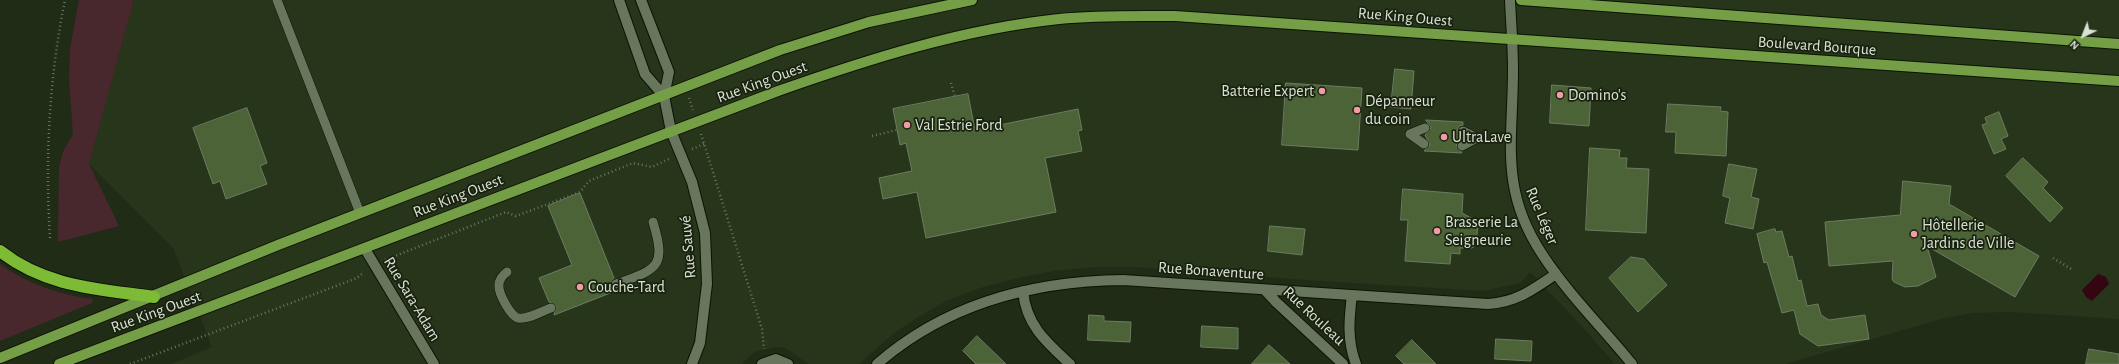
<!DOCTYPE html>
<html>
<head>
<meta charset="utf-8">
<style>
  body { margin:0 }
  #map { position:relative; width:2119px; height:364px; overflow:hidden; background:#212c17; font-family:"Alegreya Sans",sans-serif }
  canvas { display:block }
  .north { position:absolute; left:2063px; top:16px; width:40px; height:40px; -webkit-text-stroke:3px #18220e; paint-order:stroke; rotate:223deg; font-size:11px; font-weight:700; line-height:16px; text-align:center; color:#dae2d5 }
  .north::after { content:''; display:block; margin:auto; width:14px; height:18px; background:#dae2d5; clip-path:polygon(50% 0,100% 100%,50% 72%,0 100%) }
</style>
</head>
<body>
<div id="map">
<canvas width="2119" height="364"></canvas>
<div class="north">N</div>
</div>
<script>
const c = document.querySelector('canvas').getContext('2d');
c.lineJoin = 'round';
function paint(path, color) { c.fillStyle = color; c.fill(path, 'evenodd'); }
function stroke(path, color, width, dash) { c.strokeStyle = color; c.lineWidth = width; c.lineCap = dash ? 'butt' : 'round'; c.setLineDash(dash || []); c.stroke(path); }
function write(font, color, halo, rows, align = 'center') {
  c.font = font + ' "Alegreya Sans",sans-serif'; c.lineWidth = 3.5; c.setLineDash([]); c.textBaseline = 'middle'; c.strokeStyle = halo; c.fillStyle = color; for (const [text, x, y, turn = 0] of rows) {
    c.save(); c.translate(x, y); c.rotate((+turn || 0) * Math.PI / 180); c.textAlign = isNaN(turn) ? turn : align; if (halo) c.strokeText(text, 0, 0); c.fillText(text, 0, 0); c.restore();
  }
}
paint(new Path2D(`
  M134,0H2119V319L2012,312L1973,313L1945,318L1785,364H1615L1577,321L1530,272L1521,283L1483,291L1304,280L1138,267H1095L1054,271L1022,277L980,288L946,301L915,319L893,334L859,364H808L786,348L776,347L754,352L742,364H171L212,347L173,248L89,164Z`), '#27351a');
paint(new Path2D(`
  M79,0H134L89,164L119,226L58,242L59,167L63,152L73,134L69,79L70,49Z
  M0,264C27,284 60,295 93,299L92,303L0,341Z`), '#49282d');
paint(new Path2D(`
  M2098,274L2106,277L2109,284L2092,301L2086,297L2082,290Z`), '#330612');
const building = new Path2D(`
  M1395,69L1414,71L1411,109L1391,107Z
  M1286,83L1362,88L1358,150L1282,145Z
  M1552,85L1591,88L1589,126L1550,123Z
  M968,94L975,130L1078,109L1082,130L1078,131L1082,151L1045,158L1056,212L926,238L917,192L883,199L879,178L912,171L906,143L900,145L893,109Z
  M1668,104L1721,107L1720,111L1728,112L1726,156L1675,153L1676,132H1666Z
  M247,108L267,163L260,166L267,184L226,199L220,181L213,184L193,128Z
  M1999,112L2008,136L2001,139L2006,149L1994,154L1982,125L1987,123L1985,118Z
  M1426,120L1463,122V125L1459,126L1457,131L1462,139L1456,145L1462,153L1424,151L1430,145L1425,135L1431,128Z
  M1590,148L1620,150L1619,158H1627L1626,168L1649,169L1646,233L1586,230Z
  M2023,158L2048,182L2043,188L2063,208L2050,222L2006,176Z
  M1729,164L1757,169L1751,197L1759,199L1753,229L1725,223L1730,198L1723,196Z
  M1903,181L1951,186L1949,204L2039,256L2015,297L1927,246L1936,277L1918,286L1905,287L1894,282L1892,279L1893,261L1829,266L1825,222L1900,215Z
  M1403,189L1463,194L1462,213L1475,220L1478,224L1476,245L1472,248H1460V254L1451,253L1450,264L1405,261L1408,220H1401Z
  M580,193L614,278L610,283L611,286L618,290L554,315L556,306L549,302L539,278L572,265L548,206Z
  M1270,226L1305,229L1302,255L1268,251Z
  M1775,229L1776,232L1782,231L1789,257L1792,256L1798,281L1801,280L1807,306L1818,304L1821,315L1829,320L1865,315L1869,339L1818,346L1800,334L1794,310L1782,313L1767,262L1764,263L1757,234Z
  M1631,257L1644,259L1667,285L1638,312L1609,278Z
  M1089,315L1104,316V321L1131,322L1130,342L1088,340Z
  M1202,326L1238,328V349L1201,347Z
  M977,336L1006,364H976L963,351Z
  M1496,339L1532,341L1531,361L1495,359Z
  M1412,340L1436,364H1404L1396,356Z
  M1269,345L1290,364H1252Z
  M2089,349L2119,354V364H2086Z`);
paint(building, '#4c6338');
stroke(building, '#6d7b63', 1);
const service = new Path2D(`
  M277,0L360,213
  M1463,131L1477,138
  M1410,134L1424,144
  M1410,134L1425,128
  M1462,146L1477,138
  M507,272C503,275 499,280 499,285C498,293 511,317 518,318C528,320 542,311 551,308
  M616,284C657,269 667,268 653,222`);
const minor = new Path2D(`
  M619,0L645,74L664,96
  M641,0L669,72L664,96L671,131L692,182L705,233L707,284L700,343L692,364
  M365,249L434,364
  M1265,290L1276,302L1343,364
  M1023,291C1026,325 1046,342 1070,364
  M1352,295C1349,319 1347,341 1356,364
  M762,364L776,359L788,364
  M877,364C947,303 1032,281 1123,280L1488,304C1516,302 1533,290 1556,274`);
const tertiary = new Path2D(`
  M1510,0C1511,23 1513,46 1513,70C1513,140 1499,189 1542,254C1568,294 1602,327 1632,364`);
const primary = new Path2D(`
  M1521,0L2119,44
  M0,358L278,245L780,50L869,22L972,0
  M59,364L778,91C869,59 963,29 1059,19C1098,15 1136,16 1175,16L2119,81`);
const motorway = new Path2D(`
  M0,251C45,287 99,289 154,297`);
stroke(service, '#0b1403', 10);
stroke(minor, '#0b1403', 12);
stroke(tertiary, '#0b1403', 12);
stroke(primary, '#0b1403', 12);
stroke(motorway, '#0b1403', 14);
stroke(new Path2D(`
  M951,83L955,97
  M689,98L693,110
  M701,134L762,329L764,349
  M872,136L897,130
  M692,149L704,144
  M50,238C45,158 49,78 65,0
  M2053,258L2073,270
  M385,260L506,212L516,216L580,192L589,181L633,163L652,167L669,159
  M130,364L357,278L364,272`), '#6b7563', 2.5, [1, 3]);
stroke(service, '#69765e', 9);
stroke(minor, '#69765e', 10);
stroke(tertiary, '#69765e', 10);
stroke(primary, '#759f46', 10);
stroke(motorway, '#7dba36', 12);
for (const [x, y, r, color] of [
  [1322,91,4,"#f39aa8"],
  [1560,95,4,"#f39aa8"],
  [1357,110,4,"#f39aa8"],
  [907,125,4,"#f39aa8"],
  [1444,137,4,"#f39aa8"],
  [1437,231,4,"#f39aa8"],
  [1914,234,4,"#f39aa8"],
  [580,287,4,"#f39aa8"]
]) { const dot = new Path2D(); dot.arc(x, y, r, 0, 2 * Math.PI); c.fillStyle = color; c.fill(dot); stroke(dot, '#18220e', 1.5); }
write('16px', '#dae2d5', '#18220e', [
  ["Rue King Ouest",1405,17,5],
  ["Boulevard Bourque",1817,46,4],
  ["Rue King Ouest",762,82,-20],
  ["Rue King Ouest",458,196,-21],
  ["Rue Léger",1542,216,67],
  ["Rue Sauvé",688,247,-95],
  ["Rue Bonaventure",1211,271,4],
  ["Rue Sara-Adam",412,299,59],
  ["Rue King Ouest",156,312,-20],
  ["Rue Rouleau",1314,316,43]
]);
write('16px', '#dae2d5', '#18220e', [
  ["Batterie Expert",1314,91,"right"],
  ["Domino's",1568,95],
  ["Dépanneur",1365,101],
  ["du coin",1365,119],
  ["Val Estrie Ford",915,125],
  ["UltraLave",1452,137],
  ["Brasserie La",1445,222],
  ["Seigneurie",1445,240],
  ["Hôtellerie",1922,225],
  ["Jardins de Ville",1922,243],
  ["Couche-Tard",588,287]
], 'left');
</script>
</body>
</html>
